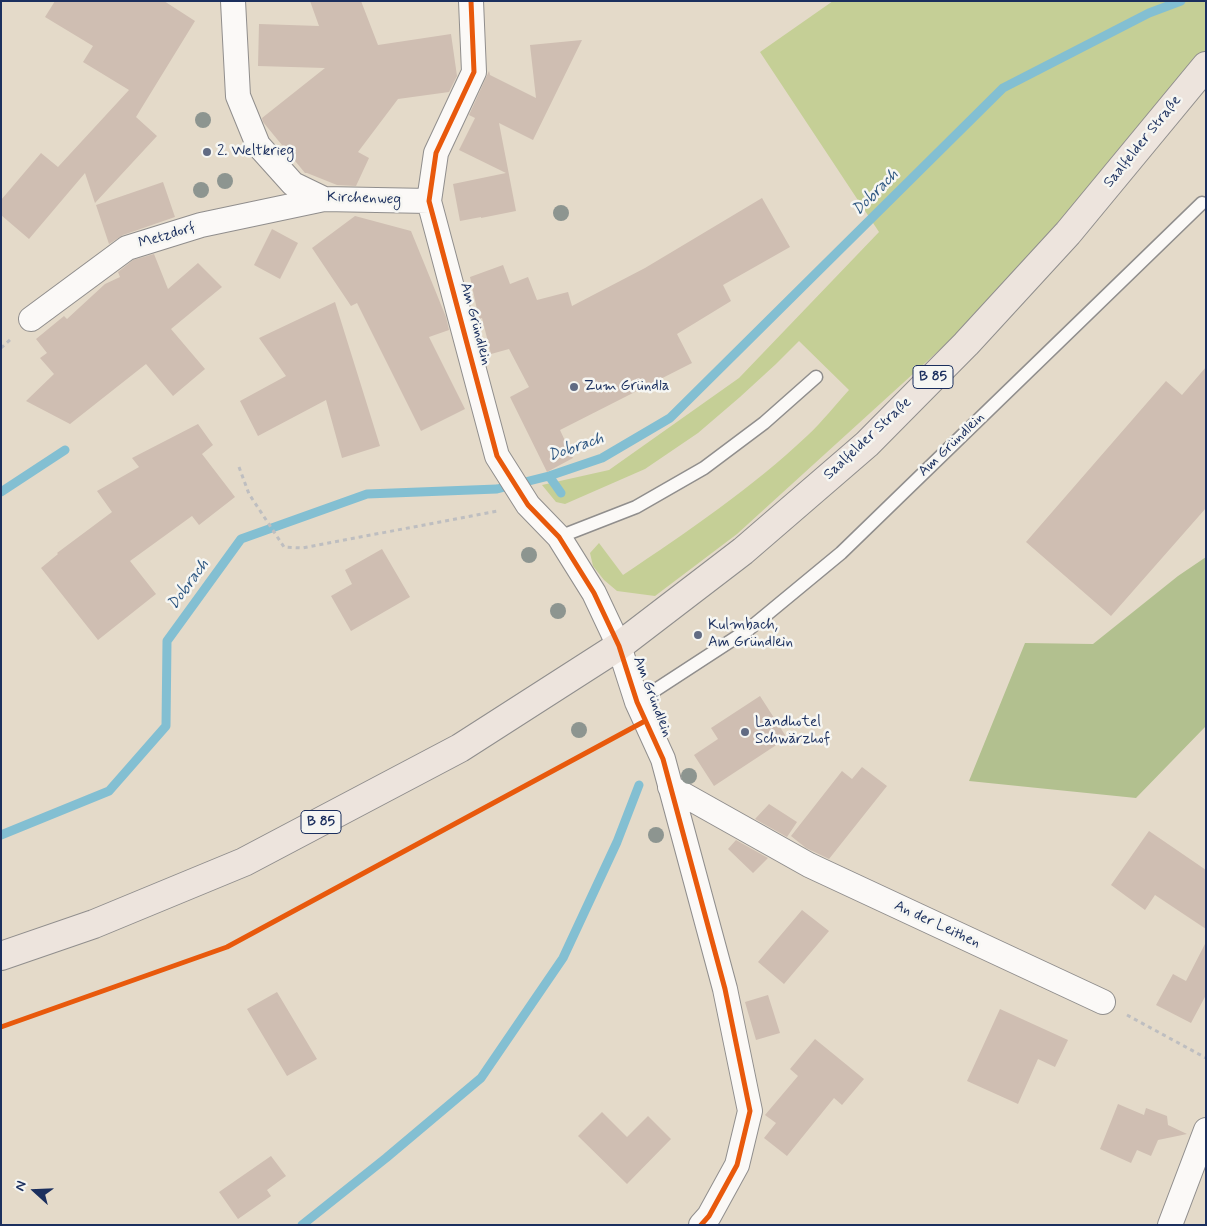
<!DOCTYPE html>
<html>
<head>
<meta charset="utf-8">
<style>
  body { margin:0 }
  #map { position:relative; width:1207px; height:1226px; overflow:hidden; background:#e4dac9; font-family:Mynerve,sans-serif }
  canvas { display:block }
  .frame { position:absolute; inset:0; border:2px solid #1b2f5e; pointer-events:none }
  .north { position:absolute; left:10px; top:1166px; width:50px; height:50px; -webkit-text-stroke:4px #f6f6f2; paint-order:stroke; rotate:290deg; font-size:14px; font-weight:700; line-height:20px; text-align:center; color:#1b2f5e }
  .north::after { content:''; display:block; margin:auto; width:18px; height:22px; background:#1b2f5e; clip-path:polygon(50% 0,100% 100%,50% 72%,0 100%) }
</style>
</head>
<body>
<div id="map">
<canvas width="1207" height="1226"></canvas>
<div class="frame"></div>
<div class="north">N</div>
</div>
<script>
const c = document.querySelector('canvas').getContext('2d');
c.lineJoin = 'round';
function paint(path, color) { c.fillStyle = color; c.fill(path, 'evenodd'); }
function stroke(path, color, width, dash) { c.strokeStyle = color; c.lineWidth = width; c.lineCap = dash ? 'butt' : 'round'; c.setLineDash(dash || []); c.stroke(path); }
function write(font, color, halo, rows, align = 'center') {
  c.font = font + ' Mynerve,sans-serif'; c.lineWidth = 5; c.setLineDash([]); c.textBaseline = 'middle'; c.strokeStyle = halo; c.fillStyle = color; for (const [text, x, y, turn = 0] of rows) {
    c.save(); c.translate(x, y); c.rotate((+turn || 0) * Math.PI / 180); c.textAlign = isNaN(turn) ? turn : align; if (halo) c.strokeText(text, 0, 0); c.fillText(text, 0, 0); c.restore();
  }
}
paint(new Path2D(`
  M833,1H1206V66L1068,233L737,534L655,596L617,591L604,580L593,566L590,553L599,543L623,575C687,532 752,488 808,435C823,421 835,405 849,390L799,341L776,364L740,397L698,433L645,469L565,504L556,502L542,485L609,470L739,378L879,232L760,52Z`), '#c5cf96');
paint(new Path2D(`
  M1206,557V726L1136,798L969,781L1025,643L1093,644L1178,576Z`), '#b2c08f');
stroke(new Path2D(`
  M549,476L561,493
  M1,492L65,450
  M1,835L109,791L166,726L167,641L241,539L367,494L497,489L549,476L602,458L670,418L1003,88L1149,13L1181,1
  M302,1225L386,1158L481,1078L563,958L617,842L639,785`), '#83bfd2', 9);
paint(new Path2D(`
  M55,1H164L195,21L136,117L157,136L95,203L85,173L29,239L1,215V200L41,153L58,167L129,90L83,62L93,46L45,17Z
  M310,1H361L378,45L451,34L457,76L449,92L398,99L358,152L369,158L356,186L337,185L307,173H305L263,122L262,118L325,68L258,66L259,24L319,26Z
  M582,40L533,140L499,123L516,211L481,218V217L460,221L453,184L506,173L459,150L475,118L469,115L489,71L490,75L536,98L530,45Z
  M163,182L175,217L123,235L109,244L96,205Z
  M762,198L790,247L723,285L731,301L677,334L692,363L560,430L573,458L547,472L510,397L529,387L509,349L491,354L482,318L479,319L470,277L503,265L510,284L528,277L537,300L568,292L572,306L645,268Z
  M355,216L411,231L446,317L449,330L429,337L465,409L421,431L357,303L351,306L312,248Z
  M272,229L298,243L280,279L254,265Z
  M154,254L168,289L198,263L222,287L171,329L205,369L173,396L146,364L70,424L26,401L54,374L40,358L47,353L36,339L64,316L67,319L105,284L120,277L118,272L133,260Z
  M335,302L380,446L342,458L326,400L258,436L240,401L286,376L259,338Z
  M1206,367V508L1111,616L1026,542L1166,381L1182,395Z
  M198,424L213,445L202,454L235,497L199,525L192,516L130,561L156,594L98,640L41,568L58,554L57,553L112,512L97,491L139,467L132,458Z
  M382,549L410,597L351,631L331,596L352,584L345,570Z
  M760,696L787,738L714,786L694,755L718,739L711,728Z
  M862,767L887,786L829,859L806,848L791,836L842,771L852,779Z
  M769,804L797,822L787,837L755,819Z
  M1149,831L1206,870V929L1155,895L1145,910L1111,885Z
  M736,840L768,858L753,873L728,849Z
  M802,910L829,931L784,984L758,962Z
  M1206,942V995L1191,1023L1156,1005L1173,974L1186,981Z
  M277,992L317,1059L287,1076L247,1009Z
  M768,995L780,1033L756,1040L745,1002Z
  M1000,1009L1068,1040L1055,1067L1038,1059L1018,1104L967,1081Z
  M815,1039L864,1079L842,1105L834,1098L787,1156L764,1138L776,1123L765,1115L798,1076L790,1069Z
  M1118,1104L1144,1115L1146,1108L1167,1116L1168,1125L1187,1134L1158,1140L1151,1156L1137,1150L1131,1163L1100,1149Z
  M602,1112L627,1137L648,1116L671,1139L627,1184L578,1136Z
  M271,1156L286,1176L267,1190L271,1196L238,1219L219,1192Z`), '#cfbeb2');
const lane = new Path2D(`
  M559,537L636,507L704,468L764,423L816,377
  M637,702L749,629L841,553L1202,203`);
const street = new Path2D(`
  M233,1L238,96L258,145L293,184L324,199L429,201
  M471,1L474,72L436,153L429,201L497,456L528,505L559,537L594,593L619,646L637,702L663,759L725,989L750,1111L737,1165L709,1216L701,1225
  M31,319L127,248L201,225L324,199
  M670,787L809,865L1103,1002
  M1170,1225L1206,1130`);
const primary = new Path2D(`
  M1,956L94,924L244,862L460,748L619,646L743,551L867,444L966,344L1068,233L1206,66`);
stroke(lane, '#908e8d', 15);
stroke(street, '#908e8d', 26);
stroke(primary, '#908e8d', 30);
stroke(new Path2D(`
  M1,348L11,339
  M239,467L249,494L284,547L302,548L498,511
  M1127,1015L1206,1058`), '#bebec0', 3, [4, 4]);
stroke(lane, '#fbf9f7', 12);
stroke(street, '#fbf9f7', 24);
stroke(primary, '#ede4dd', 28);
stroke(new Path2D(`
  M471,1L474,72L436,153L429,201L497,456L528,505L559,537L594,593L619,646L637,702L663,759L725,989L750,1111L737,1165L709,1216L701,1225
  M1,1027L227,947L645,721`), '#e8590c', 5);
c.fillStyle = '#8d9590';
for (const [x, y] of [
  [203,120],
  [225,181],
  [201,190],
  [561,213],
  [529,555],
  [558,611],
  [579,730],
  [689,776],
  [656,835]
]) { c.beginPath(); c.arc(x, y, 8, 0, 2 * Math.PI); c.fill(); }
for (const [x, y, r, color] of [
  [207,152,5,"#616b83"],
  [574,387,5,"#616b83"],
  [698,635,5,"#616b83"],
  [745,732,5,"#616b83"]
]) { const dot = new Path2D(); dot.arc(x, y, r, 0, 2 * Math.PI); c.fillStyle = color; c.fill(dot); stroke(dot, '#f6f6f2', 2); }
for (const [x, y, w] of [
  [933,377,40],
  [321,822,40]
]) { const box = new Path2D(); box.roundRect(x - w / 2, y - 11.5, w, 23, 4); c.fillStyle = '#f6f6f2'; c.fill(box); stroke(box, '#1b2f5e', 1); }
write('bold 14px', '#1b2f5e', null, [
  ["B 85",933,377],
  ["B 85",321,822]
]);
write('15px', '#1b2f5e', '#f6f6f2', [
  ["Saalfelder Straße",1143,142,-51],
  ["Kirchenweg",364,199,2],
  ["Metzdorf",167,236,-17],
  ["Am Gründlein",475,324,75],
  ["Saalfelder Straße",868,439,-43],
  ["Am Gründlein",952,445,-44],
  ["Am Gründlein",652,697,69],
  ["An der Leithen",937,925,25]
]);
write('15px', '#1b2f5e', '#f6f6f2', [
  ["2. Weltkrieg",217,152],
  ["Zum Gründla",584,387],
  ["Kulmbach,",708,626],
  ["Am Gründlein",708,643],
  ["Landhotel",755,723],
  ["Schwärzhof",755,740]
], 'left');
write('italic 16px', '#2e5782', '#f6f6f2', [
  ["Dobrach",876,193,-45],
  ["Dobrach",576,448,-19],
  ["Dobrach",189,585,-54]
]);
</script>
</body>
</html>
